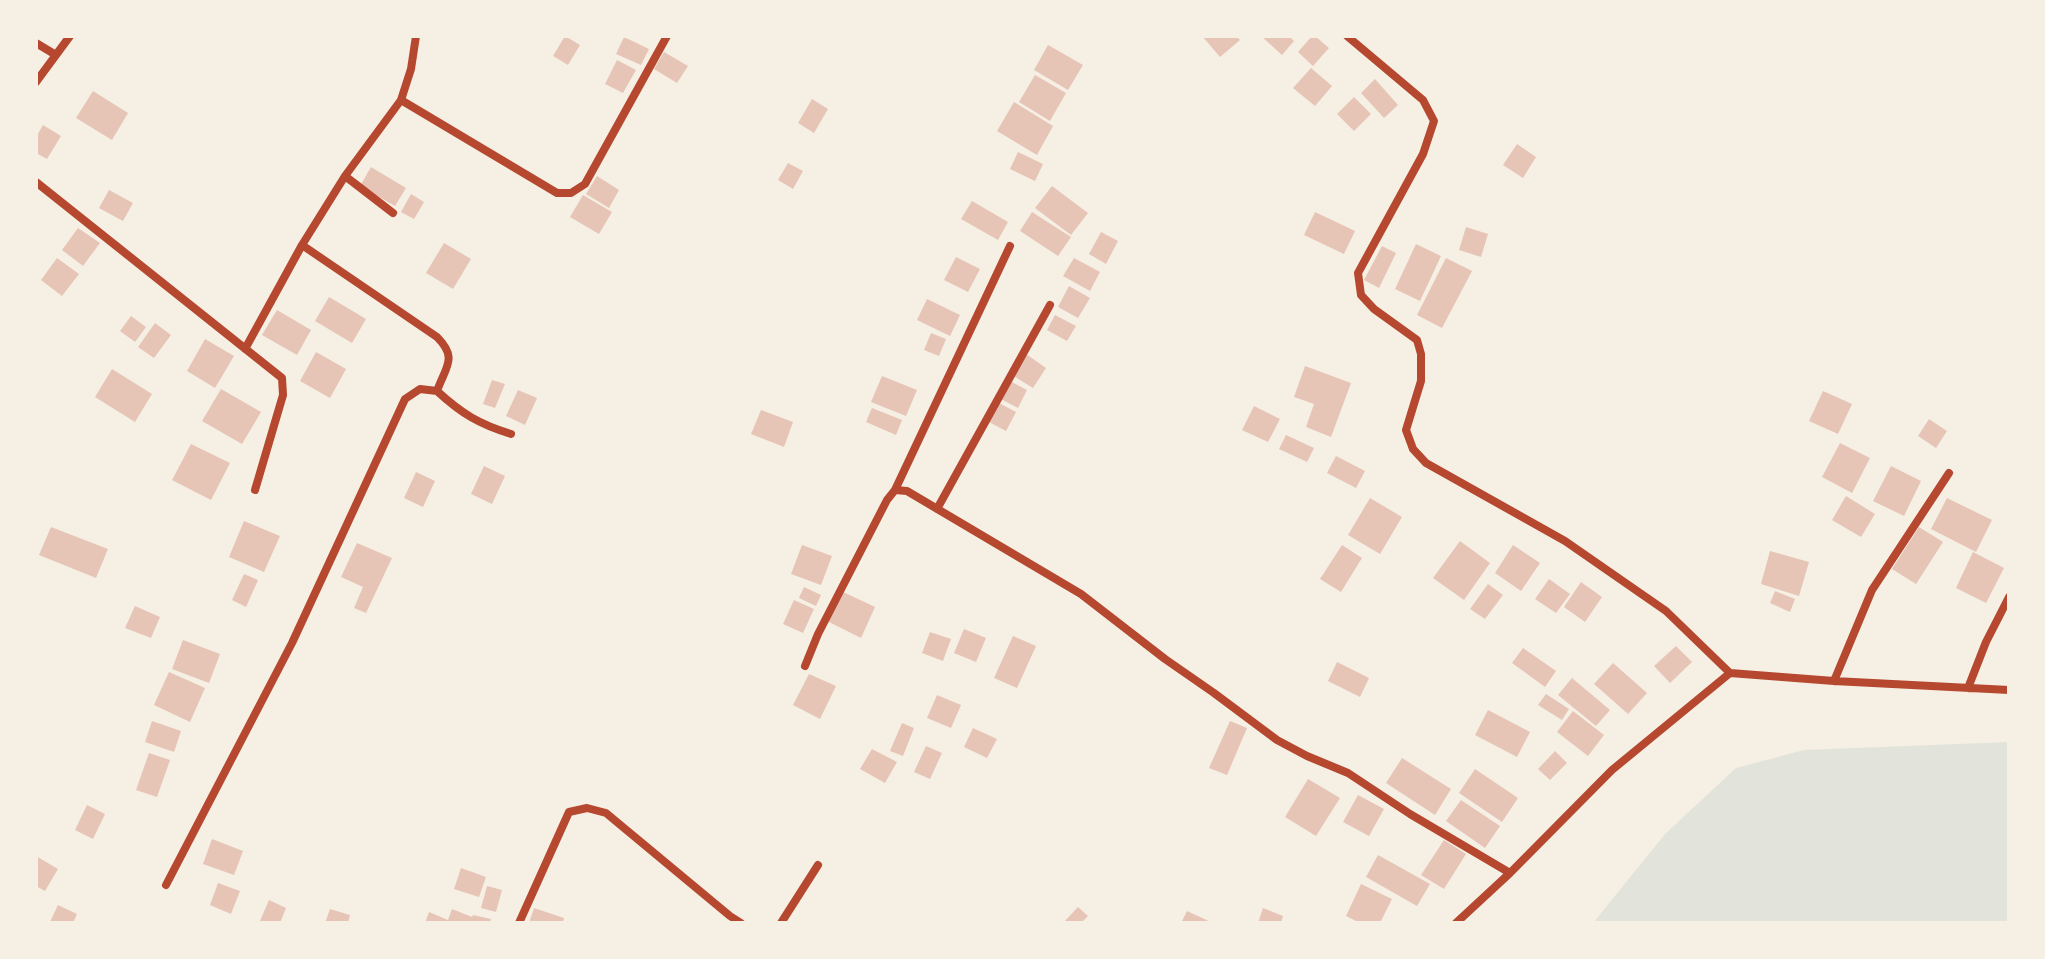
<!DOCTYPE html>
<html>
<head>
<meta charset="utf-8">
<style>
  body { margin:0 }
  #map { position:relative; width:2045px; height:959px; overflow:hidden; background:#f6efe4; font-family:"Work Sans",sans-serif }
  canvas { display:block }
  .frame { position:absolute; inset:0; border:38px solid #f6efe4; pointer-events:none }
</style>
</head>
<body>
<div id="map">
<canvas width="2045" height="959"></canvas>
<div class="frame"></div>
</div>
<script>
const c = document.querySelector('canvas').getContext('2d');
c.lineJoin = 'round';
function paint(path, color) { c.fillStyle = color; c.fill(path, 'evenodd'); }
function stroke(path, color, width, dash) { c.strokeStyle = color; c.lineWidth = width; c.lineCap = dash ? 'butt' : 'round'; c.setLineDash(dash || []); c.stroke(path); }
paint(new Path2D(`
  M2009,742V923H1593L1665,834L1736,768L1804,750Z`), '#e2e4dc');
paint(new Path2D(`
  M565,36L580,45L568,65L553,56Z
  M1202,36H1236L1240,40L1220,57Z
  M1261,36H1289L1294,41L1282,55Z
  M1312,36H1315L1329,48L1313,66L1298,52Z
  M624,37L649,49L641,65L616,54Z
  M1048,45L1083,65L1068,90L1034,70Z
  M664,52L688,66L677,83L654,69Z
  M617,60L636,70L623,93L605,84Z
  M1311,68L1332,86L1315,106L1293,88Z
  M1035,75L1066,93L1050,121L1019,102Z
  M1375,79L1398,105L1384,118L1361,93Z
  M93,91L128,113L112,140L76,118Z
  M1354,97L1371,114L1354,131L1337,114Z
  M812,99L828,109L814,133L798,123Z
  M1014,102L1053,126L1037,155L997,131Z
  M43,125L61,136L47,159L36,153V137Z
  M1517,144L1536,157L1523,178L1503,165Z
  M1018,152L1043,164L1035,181L1010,169Z
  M788,163L803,171L793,189L778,180Z
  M371,167L406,188L395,206L360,186Z
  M597,176L619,190L609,208L586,194Z
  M1052,186L1088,213L1071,235L1035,208Z
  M109,190L133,203L123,221L99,208Z
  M411,194L424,202L414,219L401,212Z
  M583,195L612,212L599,234L570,217Z
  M972,201L1008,222L998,240L961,219Z
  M1032,212L1071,237L1058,256L1020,231Z
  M1315,212L1355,231L1344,254L1304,235Z
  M1466,227L1488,234L1481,257L1459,250Z
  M78,228L100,243L83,266L62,250Z
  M1101,232L1118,241L1106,264L1089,254Z
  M444,243L471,259L453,289L426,273Z
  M1416,244L1441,256L1420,301L1395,289Z
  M1382,246L1396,253L1379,288L1364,280Z
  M956,257L980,269L968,292L944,280Z
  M57,258L79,274L62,296L41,280Z
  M1074,258L1100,272L1090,291L1063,276Z
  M1446,258L1472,271L1442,328L1417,315Z
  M1069,286L1090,298L1078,318L1058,307Z
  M329,297L366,319L352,343L315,321Z
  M927,299L960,315L950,336L917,320Z
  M277,310L311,330L297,355L262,335Z
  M1055,315L1076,326L1067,341L1047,330Z
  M131,316L146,327L135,342L120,331Z
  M155,323L171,335L154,358L138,347Z
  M931,333L946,339L939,356L924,350Z
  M205,339L234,356L215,388L187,371Z
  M316,352L346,369L330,398L300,381Z
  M1026,354L1046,368L1033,388L1012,375Z
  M1305,366L1351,383L1331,437L1306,427L1314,404L1294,397Z
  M112,369L152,394L135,422L95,397Z
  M882,376L917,390L906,416L871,402Z
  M1006,379L1027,390L1018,408L997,397Z
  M492,380L505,384L495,408L483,404Z
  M221,389L261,412L242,444L202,421Z
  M518,390L537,398L525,425L506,416Z
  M1823,391L1852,404L1838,434L1809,421Z
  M999,403L1016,412L1006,431L989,422Z
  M1254,406L1280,419L1268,442L1242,430Z
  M872,408L902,420L896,435L866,422Z
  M761,410L793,422L784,447L751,434Z
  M1929,419L1947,431L1936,448L1918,436Z
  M1286,435L1314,448L1307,462L1279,449Z
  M1840,443L1870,458L1852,493L1822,477Z
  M191,444L230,463L211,500L172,480Z
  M1336,456L1365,471L1356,488L1327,473Z
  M484,466L505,476L492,504L471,494Z
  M1891,466L1921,481L1904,516L1873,501Z
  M416,472L435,481L423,507L404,498Z
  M1846,496L1875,514L1861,537L1832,520Z
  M1370,498L1402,517L1380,554L1348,535Z
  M1947,498L1992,520L1976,552L1931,529Z
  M244,521L280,536L264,572L229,557Z
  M51,527L108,549L96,578L39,555Z
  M1919,527L1943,542L1916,584L1892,569Z
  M1460,541L1490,563L1464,600L1433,578Z
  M357,543L392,558L366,613L354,608L363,587L341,577Z
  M802,545L832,556L821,585L791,574Z
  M1342,545L1362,558L1341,592L1320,579Z
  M1513,545L1540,563L1521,591L1495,573Z
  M1770,551L1809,562L1799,596L1761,584Z
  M1973,552L2004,568L1986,603L1956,588Z
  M244,574L258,580L246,607L232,600Z
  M1549,579L1570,594L1556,613L1535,599Z
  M1581,582L1602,597L1585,622L1564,607Z
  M1488,584L1503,595L1485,619L1470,609Z
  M804,587L821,595L816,606L799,598Z
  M841,591L875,607L861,638L827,621Z
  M1775,591L1795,599L1790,612L1770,603Z
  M794,600L814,609L803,633L783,624Z
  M135,606L160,617L151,638L125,628Z
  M964,629L986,638L976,662L954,653Z
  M930,632L951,639L943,661L922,653Z
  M1013,636L1036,646L1017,688L994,678Z
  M183,640L220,654L209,683L172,669Z
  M1676,646L1692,662L1670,683L1654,666Z
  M1523,648L1556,671L1545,687L1512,663Z
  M1337,662L1369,678L1360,697L1328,681Z
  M1613,663L1647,693L1628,714L1594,684Z
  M169,672L205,688L190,722L154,705Z
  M809,674L836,686L820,719L793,705Z
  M1572,678L1610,710L1596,726L1558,695Z
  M1546,694L1569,709L1562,720L1538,705Z
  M937,695L961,705L951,728L927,718Z
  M1488,710L1530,732L1517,757L1475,735Z
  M1573,711L1604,735L1588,756L1557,732Z
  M152,721L181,731L174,752L145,742Z
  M1230,721L1247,728L1227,775L1209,768Z
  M902,723L914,728L903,756L890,751Z
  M973,728L997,739L987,758L964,747Z
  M926,746L942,753L930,779L914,772Z
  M872,749L897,762L885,783L860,769Z
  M1555,751L1567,763L1550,780L1538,769Z
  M149,753L170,760L157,797L136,790Z
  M1402,758L1451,789L1435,815L1386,783Z
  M1475,769L1518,798L1502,822L1459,793Z
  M1308,779L1340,798L1316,836L1285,817Z
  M1358,795L1384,809L1369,836L1343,822Z
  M1461,800L1500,826L1485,848L1446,821Z
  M87,805L105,814L93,839L75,830Z
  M212,839L243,851L234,875L203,864Z
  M1444,840L1466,854L1444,889L1421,875Z
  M1378,855L1430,884L1417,906L1366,877Z
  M36,856L58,869L45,891L36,886Z
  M461,868L486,877L479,897L454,889Z
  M218,883L240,891L231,914L210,905Z
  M1361,884L1392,899L1380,923H1360L1346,916Z
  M487,886L502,890L496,912L481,908Z
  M269,900L286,908L280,923H266L260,921Z
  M58,905L77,914L73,923L50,922Z
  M1078,907L1088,916L1081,923H1063Z
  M534,908L564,918L563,923H529Z
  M1263,908L1283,916L1281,923H1258Z
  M330,909L350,915L348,923H325Z
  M452,909L472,917L473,915L491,919L490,923H425L429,912L448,920Z
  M1187,911L1213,923H1181Z`), '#e6c5b7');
stroke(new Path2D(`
  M1347,36L1423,100L1434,121L1423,154L1358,273L1361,295L1374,309L1417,340L1421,354V381L1406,430L1413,449L1426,463L1565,541L1666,611L1730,673
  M36,43L56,55
  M36,82L70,36
  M401,100L557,193H571L585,184L667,36
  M345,176L401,100L411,69L416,36
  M36,182L282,378L283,395L255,490
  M302,245L345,176L393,213
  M245,349L302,245L437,337C458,358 446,366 437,391C462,414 479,424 511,434
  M895,490L1010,246
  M937,509L1050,305
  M805,666L818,634L887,500L895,490L907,491L1081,594L1165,659L1214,693L1277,740L1307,756L1348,773L1410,814L1510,873
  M1834,681L1872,590L1949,473
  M1968,688L1986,642L2009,597
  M166,885L292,643L405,399L420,389L437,391
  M519,923L569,812L587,808L606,813L730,916L741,923
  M781,923L818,865
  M1456,923L1510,873L1612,770L1730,673L1834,681L2009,690`), '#b5482f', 8);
</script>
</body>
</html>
